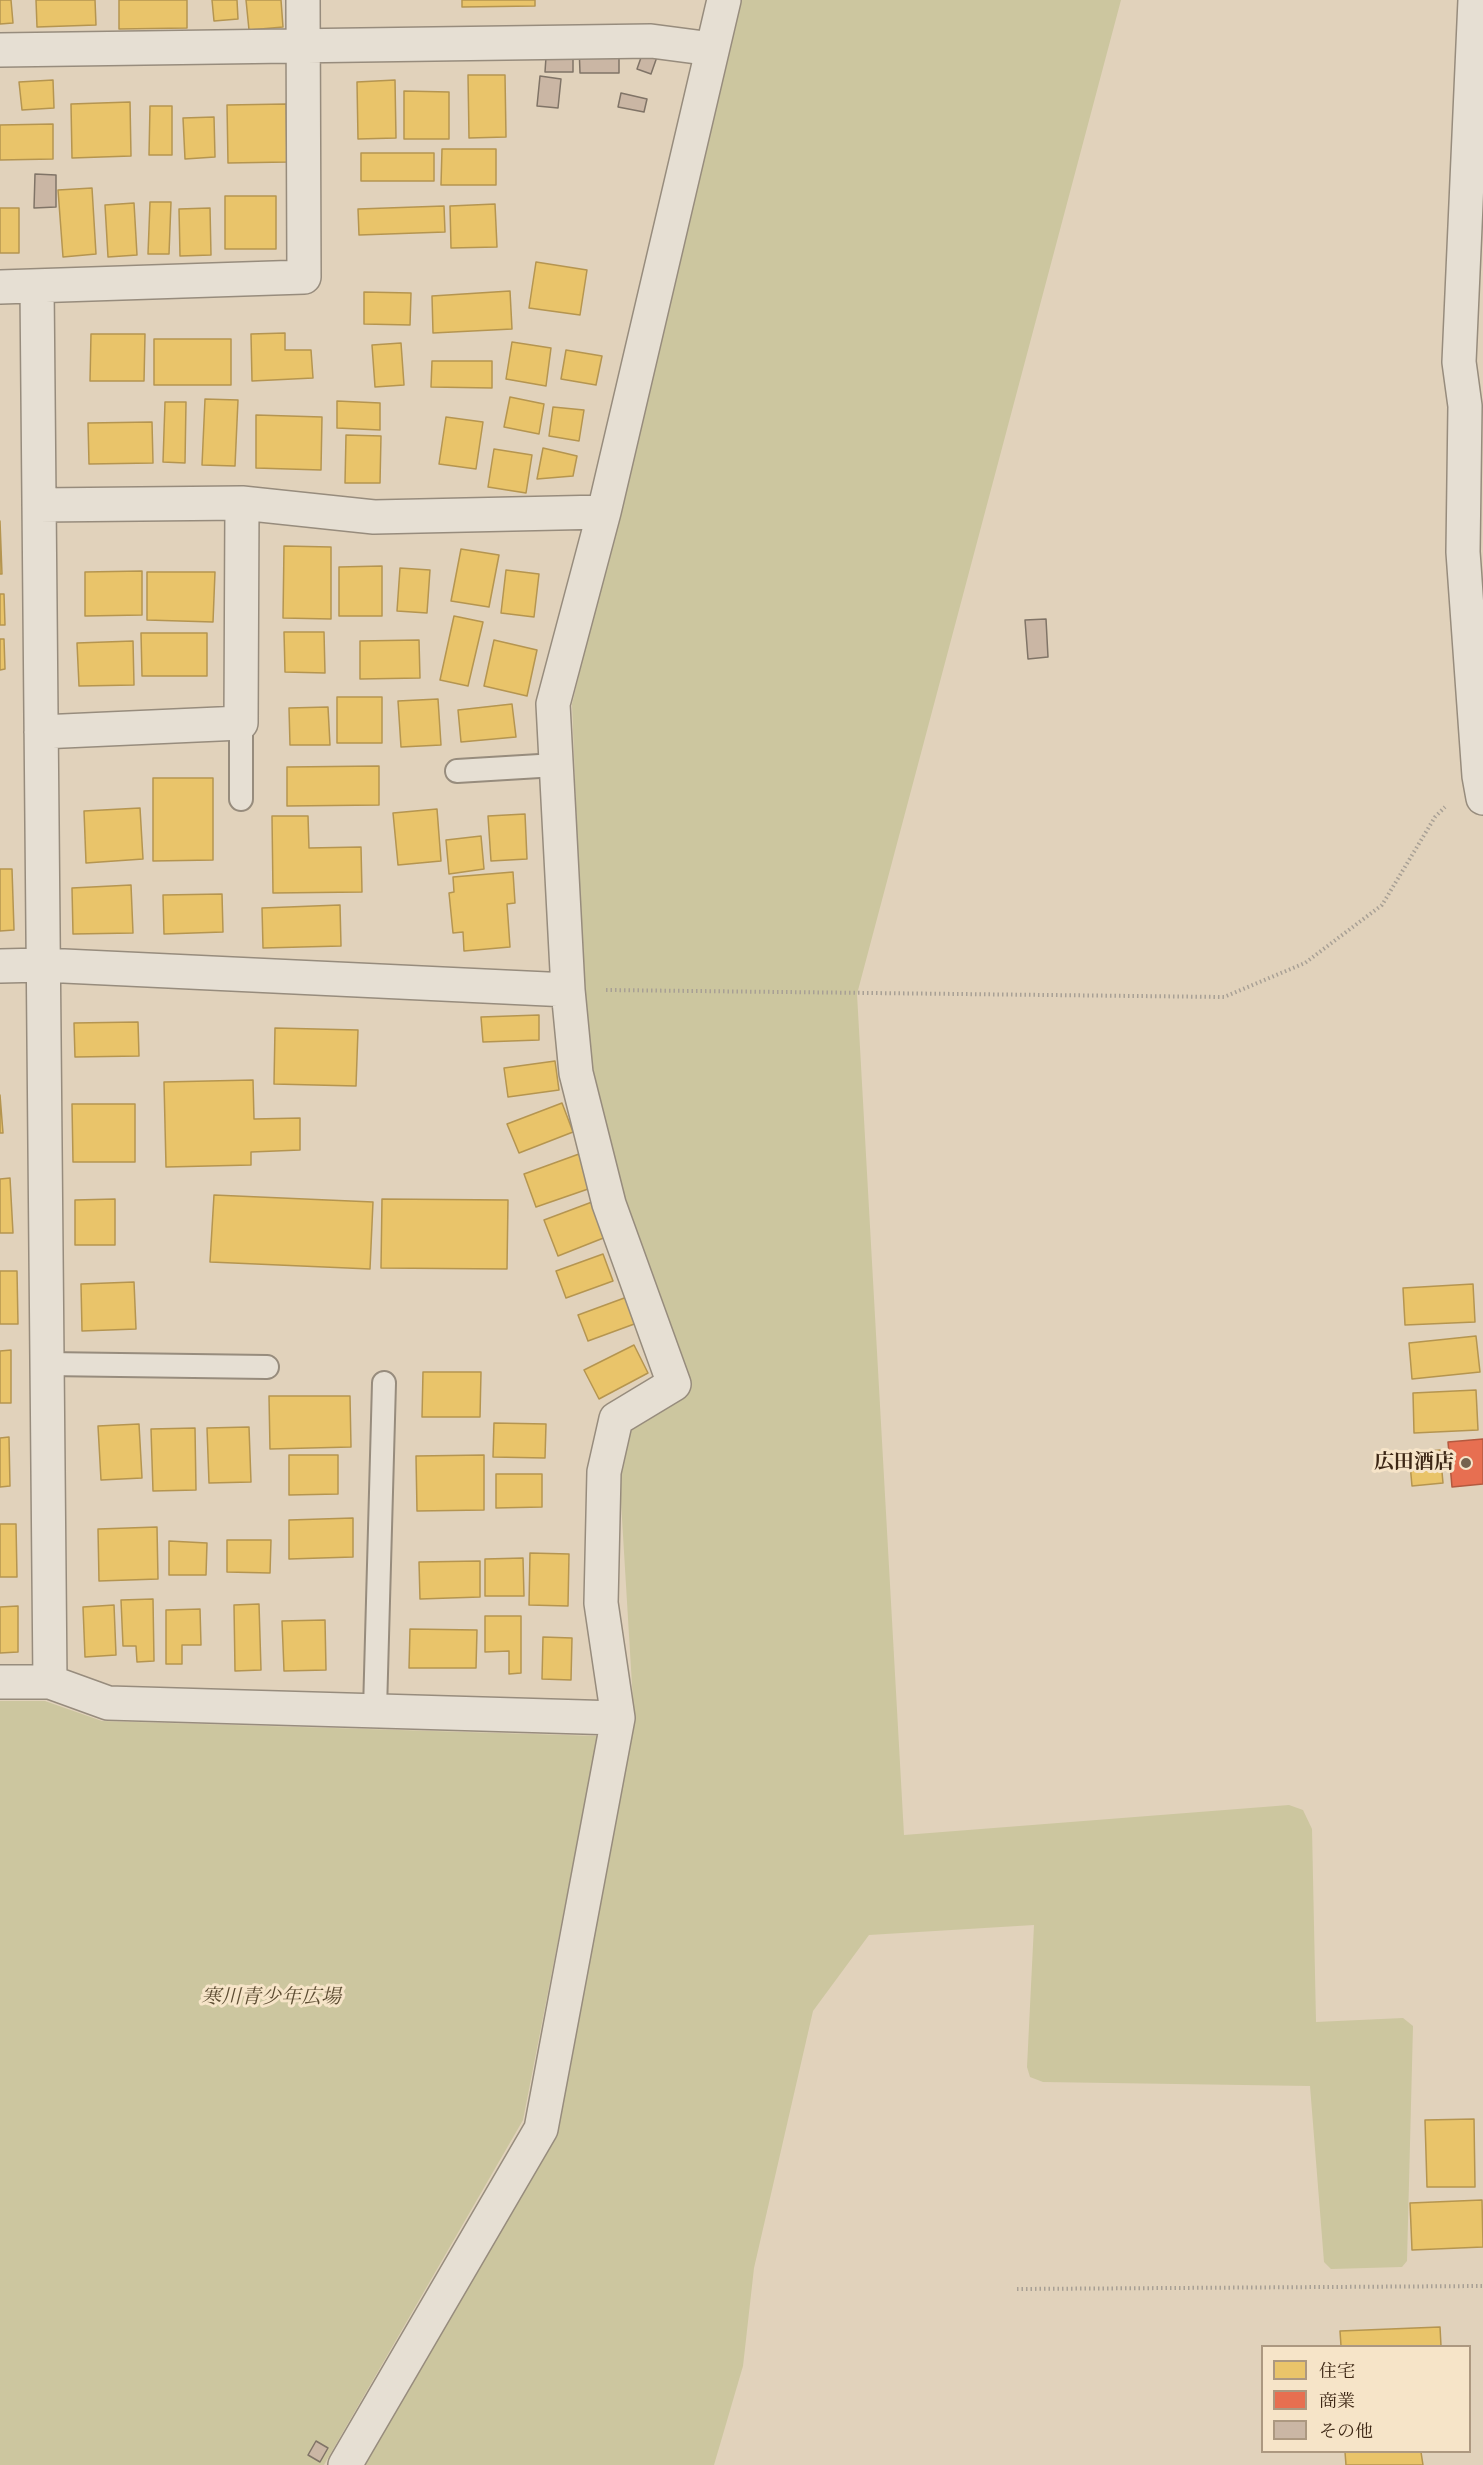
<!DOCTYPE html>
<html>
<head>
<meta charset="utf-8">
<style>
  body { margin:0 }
  #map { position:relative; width:1483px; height:2465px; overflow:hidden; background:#e1d2bb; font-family:"Gentium Book Plus","Noto Serif JP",serif }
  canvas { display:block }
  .legend { position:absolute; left:1261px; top:2345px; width:210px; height:108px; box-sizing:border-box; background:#f6e4c8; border:2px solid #ac9880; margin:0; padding:8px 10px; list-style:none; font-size:18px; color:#3d2715 }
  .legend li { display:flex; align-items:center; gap:12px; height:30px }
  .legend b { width:30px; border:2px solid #ac9880 }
</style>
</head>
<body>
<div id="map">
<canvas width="1483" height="2465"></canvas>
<ul class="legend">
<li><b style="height:16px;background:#e9c46a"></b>住宅</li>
<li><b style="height:16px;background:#e76f51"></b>商業</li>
<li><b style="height:16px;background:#cab6a4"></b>その他</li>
</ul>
</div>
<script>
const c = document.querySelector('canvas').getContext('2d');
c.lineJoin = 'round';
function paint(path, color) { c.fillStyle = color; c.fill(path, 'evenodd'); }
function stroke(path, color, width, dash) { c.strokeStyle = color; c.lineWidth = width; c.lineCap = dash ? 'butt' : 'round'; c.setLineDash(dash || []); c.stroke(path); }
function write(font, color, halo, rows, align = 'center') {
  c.font = font + ' "Gentium Book Plus","Noto Serif JP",serif'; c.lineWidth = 6; c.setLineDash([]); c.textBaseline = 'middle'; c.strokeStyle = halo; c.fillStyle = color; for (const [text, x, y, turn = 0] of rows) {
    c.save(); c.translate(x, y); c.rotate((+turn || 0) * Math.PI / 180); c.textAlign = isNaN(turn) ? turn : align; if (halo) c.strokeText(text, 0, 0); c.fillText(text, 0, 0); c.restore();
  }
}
paint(new Path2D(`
  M741,0H1121L857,994L904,1835L1289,1805L1303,1810L1312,1829L1316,2022L1403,2018L1413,2026L1407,2261L1402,2267L1331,2269L1324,2262L1310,2086L1043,2082L1030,2077L1027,2067L1034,1925L869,1935L813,2011L754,2268L743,2366L714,2465H361L557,2128L634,1718L619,1469L629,1429L688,1384L624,1194L591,1069L583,990L572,704Z
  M0,1701H45L102,1721L598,1736L523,2120L324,2465H0Z`), '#ccc69f');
const homes = new Path2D(`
  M0,0H11L13,23L0,24Z
  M36,0H95L96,25L37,27Z
  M119,0H187V28L119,29Z
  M212,0H237L238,19L214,21Z
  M246,0H281L283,27L249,30Z
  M462,0H535V6L462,7Z
  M468,75H505L506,137L469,138Z
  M53,80L54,108L22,110L19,82Z
  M395,80L396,138L358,139L357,82Z
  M404,91L449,92V139H404Z
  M130,102L131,156L72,158L71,104Z
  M286,104L287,162L228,163L227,105Z
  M150,106H172V155H149Z
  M214,117L215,157L185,159L183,118Z
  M53,124V159L0,160V125Z
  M442,149H496V185H441Z
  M361,153H434V181H361Z
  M92,188L96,254L63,257L58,190Z
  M225,196H276V249H225Z
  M150,202H171L169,254H148Z
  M134,203L137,255L108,257L105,205Z
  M495,204L497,247L451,248L450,206Z
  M444,206L445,232L359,235L358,209Z
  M0,208H19V253H0Z
  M210,208L211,255L180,256L179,209Z
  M536,262L587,270L580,315L529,308Z
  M510,291L512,329L433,333L432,296Z
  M364,292L411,293L410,325L364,324Z
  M285,333V350H311L313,378L252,381L251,334Z
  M91,334H145L144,381H90Z
  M154,339H231V385H154Z
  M512,342L551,348L546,386L506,379Z
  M401,343L404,385L375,387L372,345Z
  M566,350L602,356L596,385L561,379Z
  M432,361H492V388L431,387Z
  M510,397L544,404L539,434L504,427Z
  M205,399L238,400L235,466L202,465Z
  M337,401L380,403V430L337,428Z
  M165,402H186L185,463L163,462Z
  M553,407L584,410L579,441L549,436Z
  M256,415L322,417L321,470L256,468Z
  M446,417L483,422L476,469L439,464Z
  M152,422L153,463L89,464L88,423Z
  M346,435L381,436L380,483H345Z
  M543,448L577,456L573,476L537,479Z
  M494,449L532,455L526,493L488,487Z
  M0,521L2,574H0Z
  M284,546L331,547V619L283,618Z
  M461,549L499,555L489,607L451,601Z
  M382,566V616H339V567Z
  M400,568L430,570L427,613L397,611Z
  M506,570L539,574L534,617L501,613Z
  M142,571V615L85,616V572Z
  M147,572H215L213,622L147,620Z
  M0,594H4L5,625H0Z
  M454,616L483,622L468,686L440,680Z
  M284,632H324L325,673L285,672Z
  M141,633H207V676H142Z
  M0,639H4L5,669L0,670Z
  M419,640L420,678L360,679V641Z
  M494,640L537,650L527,696L484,686Z
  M133,641L134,685L79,686L77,643Z
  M337,697H382V743H337Z
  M438,699L441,745L401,747L398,701Z
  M512,704L516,737L461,742L458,710Z
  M328,707L330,745H290L289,708Z
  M379,766V805L287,806V767Z
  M153,778H213V860L153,861Z
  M140,808L143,859L86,863L84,811Z
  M437,809L441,861L398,865L393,813Z
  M525,814L527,859L491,861L488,816Z
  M272,816H308L309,848L361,847L362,892L273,893Z
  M481,836L484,869L449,874L446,840Z
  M0,869H12L14,930L0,931Z
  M513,872L515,903L507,904L510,947L464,951L463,932L453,933L449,893L454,892L453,877Z
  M131,885L133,933L73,934L72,888Z
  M222,894L223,932L164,934L163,895Z
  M340,905L341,946L263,948L262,908Z
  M539,1015V1040L483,1042L481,1017Z
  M138,1022L139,1056L75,1057L74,1023Z
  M275,1028L358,1030L356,1086L274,1084Z
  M555,1061L559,1090L508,1097L504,1068Z
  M253,1080L254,1119L300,1118V1150L251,1152V1165L166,1167L164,1082Z
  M0,1095L3,1133H0Z
  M562,1103L573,1132L519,1153L507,1124Z
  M72,1104H135V1162H73Z
  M579,1154L591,1188L536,1207L524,1174Z
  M10,1178L13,1233H0V1179Z
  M214,1195L373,1202L370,1269L210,1262Z
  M115,1199V1245H75V1200Z
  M382,1199L508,1200L507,1269L381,1268Z
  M592,1202L606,1237L558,1256L544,1220Z
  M603,1254L613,1281L566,1298L556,1271Z
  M0,1271H17L18,1324H0Z
  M134,1282L136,1329L82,1331L81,1284Z
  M1473,1284L1475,1322L1405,1325L1403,1288Z
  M627,1297L637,1323L588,1341L578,1315Z
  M1476,1336L1480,1372L1412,1379L1409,1343Z
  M634,1345L648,1373L599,1399L584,1370Z
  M11,1350V1403H0V1351Z
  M423,1372H481L480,1417H422Z
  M1476,1390L1478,1430L1414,1433L1413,1393Z
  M269,1396H350L351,1447L270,1449Z
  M494,1423L546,1424L545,1458L493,1457Z
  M139,1424L142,1478L101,1480L98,1426Z
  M249,1427L251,1482L209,1483L207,1428Z
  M195,1428L196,1490L153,1491L151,1429Z
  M9,1437L10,1486L0,1487V1438Z
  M1440,1450L1443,1483L1412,1486L1409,1453Z
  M289,1455H338V1494L289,1495Z
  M484,1455V1510L417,1511L416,1456Z
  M496,1474H542V1507L496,1508Z
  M353,1518V1557L289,1559V1520Z
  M0,1524H16L17,1577H0Z
  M157,1527L158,1579L99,1581L98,1529Z
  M227,1540H271L270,1573L227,1572Z
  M169,1541L207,1543L206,1575H169Z
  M530,1553L569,1554L568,1606L529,1605Z
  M523,1558L524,1596H485V1559Z
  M480,1561V1597L420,1599L419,1562Z
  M153,1599L154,1661L137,1662L136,1646H123L121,1600Z
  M259,1604L261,1670L235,1671L234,1605Z
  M114,1605L116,1655L85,1657L83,1607Z
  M18,1606V1652L0,1653V1607Z
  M200,1609L201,1645H182V1664H166V1610Z
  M485,1616H521V1673L509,1674V1651L485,1652Z
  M325,1620L326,1670L284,1671L282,1621Z
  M410,1629L477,1630L476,1668H409Z
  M543,1637L572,1638L571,1680L542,1679Z
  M1474,2119L1475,2187H1427L1425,2120Z
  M1482,2200L1483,2247L1412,2250L1410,2203Z
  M1440,2327L1441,2346H1341L1340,2331Z
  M1345,2452H1421L1423,2465H1346Z`);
paint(homes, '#e9c46a');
stroke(homes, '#b59550', 1.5);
const shops = new Path2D(`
  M1483,1439V1484L1452,1487L1448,1442Z`);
paint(shops, '#e76f51');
stroke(shops, '#b4593f', 1.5);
const building = new Path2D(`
  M579,46L619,47V73H580Z
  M644,49L658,54L651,74L637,69Z
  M546,57H573V72H545Z
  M540,76L561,79L558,108L537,106Z
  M621,93L647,99L644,112L618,107Z
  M35,174L56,175V207L34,208Z
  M1046,619L1048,657L1028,659L1025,620Z
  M316,2441L328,2448L320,2462L308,2455Z`);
paint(building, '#cab6a4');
stroke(building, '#807467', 1.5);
const lane = new Path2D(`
  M241,723V799
  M457,771L556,765
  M47,1364L267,1367
  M375,1710L384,1383`);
const street = new Path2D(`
  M1475,0L1459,362L1465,406L1463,552L1479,776L1483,798
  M0,50L651,41L712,49
  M37,286L50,1682
  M0,287L304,277L303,0
  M39,505L242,503L374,517L604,512
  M41,732L241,723L242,503
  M0,966L43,965L568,990L576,1073L609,1204L674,1384L616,1419L604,1472L601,1603L618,1718
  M568,990L553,704L604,512L724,0
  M0,1682H50L108,1703L618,1718L541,2129L345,2465`);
stroke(lane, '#978c7d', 26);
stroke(street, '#978c7d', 36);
stroke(new Path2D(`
  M606,990L1224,997L1305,963L1382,905L1435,817L1445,807
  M1017,2289L1483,2286`), '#a8a095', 4, [1.5, 3]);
stroke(lane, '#e6dfd3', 22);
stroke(street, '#e6dfd3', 33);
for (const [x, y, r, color] of [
  [1466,1463,6,"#76634f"]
]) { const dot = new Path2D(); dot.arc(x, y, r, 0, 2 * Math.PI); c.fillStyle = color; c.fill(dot); stroke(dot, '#f6e4c8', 2); }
write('bold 20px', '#3d2715', '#f6e4c8', [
  ["広田酒店",1454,1463]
], 'right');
write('italic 20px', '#5c4c32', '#f6e4c8', [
  ["寒川青少年広場",271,1998]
]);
</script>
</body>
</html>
